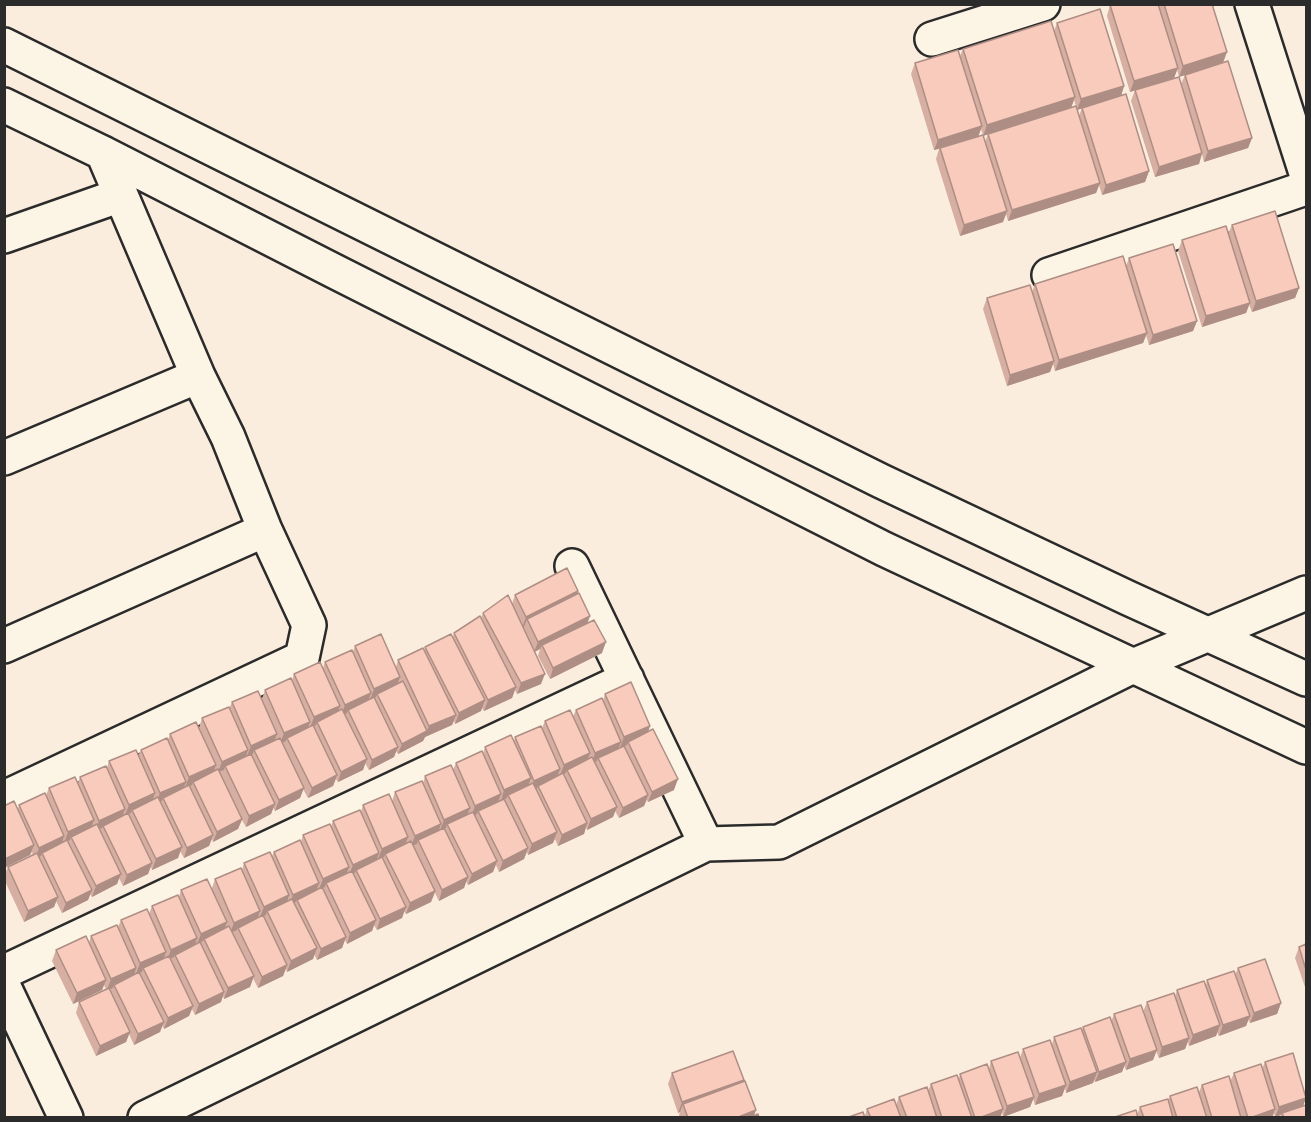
<!DOCTYPE html>
<html>
<head>
<meta charset="utf-8">
<style>
  body { margin:0 }
  #map { position:relative; width:1311px; height:1122px; overflow:hidden; background:#fbeddd; font-family:Mali,sans-serif }
  canvas { display:block }
  .frame { position:absolute; inset:0; border:6px solid #2b2b2b; pointer-events:none }
</style>
</head>
<body>
<div id="map">
<canvas width="1311" height="1122"></canvas>
<div class="frame"></div>
</div>
<script>
const c = document.querySelector('canvas').getContext('2d');
c.lineJoin = 'round';
function stroke(path, color, width, dash) { c.strokeStyle = color; c.lineWidth = width; c.lineCap = dash ? 'butt' : 'round'; c.setLineDash(dash || []); c.stroke(path); }
function paint(path, color) { c.fillStyle = color; c.fill(path, 'evenodd'); }
const minor = new Path2D(`
  M1252,4L1306,173
  M932,39L1043,4
  M4,45L881,481L1128,598L1306,679
  M4,105L103,153L334,271L884,549L1306,747
  M4,236L121,195
  M1049,275L1306,188
  M4,458L198,376
  M572,566L706,844
  M4,646L265,530
  M4,798L302,658L309,625L265,530L228,437L198,376L103,153
  M4,972L627,679
  M4,987L66,1118
  M145,1118L706,844L779,842L1133,666L1306,593`);
stroke(minor, '#2b2b2b', 38);
stroke(minor, '#fcf5e5', 33);
paint(new Path2D(`
  M1112,4H1212L1223,63L1252,138L1248,148L1204,162L1202,154L1199,164L1155,177L1131,101L1135,90L1130,92L1107,16L1110,5ZM1177,69L1179,77L1185,75L1181,84L1174,78Z
  M1057,23L1124,86L1121,96L1149,171L1145,182L1102,195L1099,185L1096,193L1008,221L1006,214L1003,222L960,236L936,159L939,149L934,150L911,74L915,63L960,56L963,49L1054,31ZM1074,100L1076,106L1071,108ZM1082,108L1079,116L1077,110ZM981,129L983,135L978,137ZM988,134L985,142L983,136Z
  M1232,225L1299,288L1295,298L1252,312L1249,304L1246,313L1202,327L1178,251L1182,240L1228,234Z
  M1129,258L1197,321L1193,331L1149,345L1146,335L1143,343L1055,371L1053,364L1050,372L1007,386L983,309L987,298L1032,292L1035,284L1126,266Z
  M578,591V594L590,616L587,623L602,653L550,679L538,656L540,649L535,652L541,684L517,694L515,690L512,698L484,711L482,708L481,711L455,724L454,721L452,725L425,737L423,741L398,754L396,751L394,757L369,770L365,763L363,770L338,782L336,779L333,786L308,798L303,789L300,798L275,811L273,807L271,814L246,827L242,820L238,829L213,842L212,839L209,846L184,858L180,851L178,858L152,870L151,867L148,874L123,886L119,878L117,884L92,897L90,894L88,900L62,913L56,901L54,907L24,922L4,879V876L8,867L33,855L32,852L30,855L4,868V806L18,809L19,805L46,795L49,788L78,783L80,777L107,768L109,761L138,756L141,750L168,740L170,734L199,728L202,718L229,709L232,702L262,699L265,690L292,680L294,674L323,668L325,662L353,652L355,646L396,667L398,660L424,650L425,647L453,637L454,633L481,618L483,613L512,604L515,595Z
  M605,694L648,732L674,790L648,802L647,800L644,806L619,818L615,811L613,817L587,830L586,827L584,834L558,846L555,839L553,843L528,855L527,852L524,859L499,872L496,865L493,872L468,885L466,881L464,888L439,901L435,893L431,902L406,914L404,911L402,918L377,930L374,925L372,931L347,944L345,940L342,948L317,960L314,954L313,959L287,972L286,969L283,976L258,988L253,978L250,987L224,999L223,996L221,1002L195,1015L192,1009L189,1016L164,1029L162,1025L160,1032L134,1045L129,1034L126,1042L96,1056L76,1013L79,1002L106,989L104,985L102,990L73,1004L52,961L56,950L89,943L91,936L118,927L121,920L149,914L152,906L179,897L181,890L212,888L215,879L242,870L244,863L272,856L274,852L301,842L303,835L331,827L333,821L361,812L363,805L392,801L395,792L423,783L425,776L453,770L456,763L483,754L485,747L514,741L515,737L542,728L545,721L573,716L576,710L603,701Z
  M1306,944V987H1305L1295,958L1299,947Z
  M1238,968L1281,1003L1277,1014L1250,1023L1248,1019L1246,1026L1219,1036L1217,1032L1216,1036L1189,1046L1188,1042L1185,1049L1159,1058L1156,1051L1153,1060L1126,1070L1124,1065L1122,1072L1095,1082L1094,1080L1093,1083L1066,1093L1065,1088L1062,1096L1035,1105L1033,1099L1030,1107L1003,1117L1002,1112L1000,1118H846L865,1116L867,1109L896,1105L899,1097L928,1091L931,1084L959,1078L960,1074L989,1069L991,1061L1020,1058L1023,1049L1052,1045L1054,1037L1082,1030L1083,1027L1111,1022L1114,1014L1143,1012L1147,1002L1175,997L1177,990L1206,985L1207,980L1235,975Z
  M1265,1062L1306,1098L1303,1106L1306,1118H1281V1115L1275,1117L1274,1113L1272,1118H1112L1137,1115L1140,1107L1168,1101L1170,1096L1199,1092L1202,1085L1230,1082L1234,1073L1262,1069Z
  M672,1073L744,1080L743,1082L756,1110L754,1115L759,1118H680L679,1115L680,1112L678,1113L668,1084Z`), '#d6afa2');
paint(new Path2D(`
  M1227,52L1223,63L1179,77L1183,66Z
  M1178,68L1174,78L1130,92L1134,81Z
  M1124,86L1121,96L1077,110L1081,99Z
  M1075,97L1071,108L983,136L987,125Z
  M982,126L978,137L934,150L938,140Z
  M1252,138L1248,148L1204,162L1208,151Z
  M1202,153L1199,164L1155,177L1159,167Z
  M1149,171L1145,182L1102,195L1106,185Z
  M1100,183L1096,193L1008,221L1012,210Z
  M1007,211L1003,222L960,236L964,225Z
  M1299,288L1295,298L1252,312L1256,301Z
  M1250,303L1246,313L1202,327L1206,316Z
  M1197,321L1193,331L1149,345L1153,335Z
  M1147,333L1143,343L1055,371L1059,360Z
  M1054,361L1050,372L1007,386L1010,375Z
  M578,591L575,602L527,619L524,627L522,628L526,617Z
  M590,616L586,627L542,645L540,649L534,652L538,642Z
  M606,642L602,653L550,679L553,668Z
  M545,674L541,684L517,694L521,683Z
  M400,677L396,688L377,694L376,697L370,700L374,689Z
  M516,687L512,698L484,711L488,700Z
  M371,693L367,704L348,710L347,713L341,716L345,705Z
  M485,700L481,711L455,724L459,713Z
  M340,706L336,716L317,722L316,725L310,728L314,717Z
  M456,715L452,725L425,737L423,741L398,754L402,744L427,731L429,726Z
  M310,722L306,732L287,738L286,741L280,744L284,733Z
  M650,726L647,736L628,742L627,745L620,748L624,737Z
  M277,734L273,744L254,750L253,754L247,756L251,746Z
  M621,742L617,752L598,758L597,761L591,764L595,753Z
  M398,747L394,757L369,770L372,760Z
  M248,750L244,761L225,766L224,770L218,772L222,762Z
  M590,753L586,764L567,770L566,773L560,775L564,765Z
  M367,759L363,770L338,782L341,772Z
  M216,765L212,776L193,782L192,785L185,788L189,777Z
  M560,769L556,780L538,786L537,789L530,791L534,781Z
  M337,775L333,786L308,798L312,788Z
  M531,778L527,789L508,795L507,798L501,801L504,790Z
  M678,779L674,790L648,802L652,792Z
  M186,782L182,792L163,798L162,801L156,804L160,793Z
  M304,788L300,798L275,811L279,800Z
  M155,793L151,804L132,810L131,813L125,815L129,805Z
  M501,794L497,805L478,811L477,814L471,817L475,806Z
  M648,795L644,806L619,818L623,808Z
  M275,804L271,814L246,827L249,816Z
  M617,807L613,817L587,830L591,819Z
  M470,808L466,818L447,824L446,828L440,830L444,820Z
  M125,809L121,820L103,826L102,828L95,831L99,821Z
  M242,819L238,829L213,842L217,832Z
  M94,820L90,831L71,837L70,840L64,843L68,832Z
  M587,823L584,834L558,846L562,835Z
  M441,824L437,835L418,840L417,844L411,846L415,836Z
  M557,832L553,843L528,855L532,844Z
  M213,835L209,846L184,858L187,848Z
  M64,836L61,847L42,853L41,856L35,859L39,848Z
  M408,837L404,848L385,854L384,857L378,859L382,849Z
  M34,845L30,855L4,868L5,859Z
  M182,847L178,858L152,870L156,859Z
  M528,848L524,859L499,872L503,861Z
  M379,853L375,864L356,870L355,873L349,875L353,865Z
  M497,861L493,872L468,885L472,874Z
  M152,863L148,874L123,886L127,875Z
  M349,867L345,878L326,883L325,887L319,889L323,879Z
  M121,874L117,884L92,897L96,886Z
  M468,877L464,888L439,901L442,890Z
  M319,883L315,894L297,900L296,902L289,905L293,895Z
  M92,890L88,900L62,913L66,903Z
  M435,891L431,902L406,914L410,903Z
  M289,895L286,906L267,911L266,915L260,917L264,907Z
  M58,897L54,907L24,922L28,911Z
  M406,907L402,918L377,930L380,919Z
  M260,911L256,922L238,928L237,930L230,933L234,923Z
  M376,920L372,931L347,944L350,933Z
  M227,922L223,933L204,939L203,941L197,944L201,934Z
  M346,937L342,948L317,960L321,949Z
  M197,938L194,949L175,955L174,957L167,960L171,950Z
  M317,948L313,959L287,972L291,961Z
  M166,952L162,963L143,968L142,972L136,974L140,963Z
  M287,965L283,976L258,988L262,977Z
  M136,968L133,979L114,985L113,988L107,990L111,979Z
  M254,976L250,987L224,999L228,988Z
  M106,980L102,990L73,1004L77,993Z
  M224,992L221,1002L195,1015L199,1004Z
  M1281,1003L1277,1014L1250,1023L1254,1013Z
  M193,1006L189,1016L164,1029L168,1018Z
  M1250,1016L1246,1026L1219,1036L1223,1025Z
  M164,1022L160,1032L134,1045L138,1034Z
  M1220,1025L1216,1036L1189,1046L1193,1035Z
  M130,1032L126,1042L96,1056L100,1046Z
  M1189,1038L1185,1049L1159,1058L1162,1047Z
  M1157,1050L1153,1060L1126,1070L1130,1059Z
  M1126,1062L1122,1072L1095,1082L1099,1072Z
  M1097,1072L1093,1083L1066,1093L1070,1082Z
  M744,1080L740,1091L683,1104L680,1112L678,1113L682,1102Z
  M1066,1085L1062,1096L1035,1105L1039,1094Z
  M1034,1097L1030,1107L1003,1117L1007,1106Z
  M1306,1098L1302,1109L1282,1113L1281,1115L1275,1117L1279,1107Z
  M1003,1109L1000,1118H979Z
  M1275,1109L1272,1118H1250Z
  M756,1110L753,1118H736Z`), '#ae8e84');
const building = new Path2D(`
  M1158,4L1178,68L1134,81L1110,5Z
  M1164,4H1212L1227,52L1183,66Z
  M1100,9L1124,86L1081,99L1057,23Z
  M1051,21L1075,97L987,125L963,49Z
  M958,50L982,126L938,140L915,63Z
  M1228,61L1252,138L1208,151L1185,75Z
  M1179,77L1202,153L1159,167L1135,90Z
  M1126,94L1149,171L1106,185L1082,108Z
  M1076,106L1100,183L1012,210L988,134Z
  M983,135L1007,211L964,225L940,148Z
  M1275,211L1299,288L1256,301L1232,225Z
  M1226,226L1250,303L1206,316L1182,240Z
  M1173,244L1197,321L1153,335L1129,258Z
  M1123,256L1147,333L1059,360L1035,284Z
  M1030,285L1054,361L1010,375L987,298Z
  M567,568L578,591L526,617L515,595Z
  M579,593L590,616L538,642L527,619Z
  M508,595L545,674L521,683L483,613Z
  M480,616L516,687L488,700L454,633Z
  M594,620L606,642L553,668L542,645Z
  M381,634L400,677L374,689L355,646Z
  M451,634L485,700L459,713L425,647Z
  M423,648L456,715L429,726L398,660Z
  M352,650L371,693L345,705L325,662Z
  M320,662L340,706L314,717L294,674Z
  M291,678L310,722L284,733L265,690Z
  M403,681L427,731L402,744L377,694Z
  M631,682L650,726L624,737L605,694Z
  M258,691L277,734L251,746L232,702Z
  M374,697L398,747L372,760L348,710Z
  M602,698L621,742L595,753L576,710Z
  M229,707L248,750L222,762L202,718Z
  M342,709L367,759L341,772L317,722Z
  M570,710L590,753L564,765L545,721Z
  M196,722L216,765L189,777L170,734Z
  M313,725L337,775L312,788L287,738Z
  M541,726L560,769L534,781L515,737Z
  M653,729L678,779L652,792L628,742Z
  M511,735L531,778L504,790L485,747Z
  M167,738L186,782L160,793L141,750Z
  M280,738L304,788L279,800L254,750Z
  M624,746L648,795L623,808L598,758Z
  M136,750L155,793L129,805L109,761Z
  M482,751L501,794L475,806L456,763Z
  M251,754L275,804L249,816L225,766Z
  M592,757L617,807L591,819L567,770Z
  M451,765L470,808L444,820L425,776Z
  M106,766L125,809L99,821L80,777Z
  M218,769L242,819L217,832L193,782Z
  M563,773L587,823L562,835L538,786Z
  M75,777L94,820L68,832L49,788Z
  M422,781L441,824L415,836L395,792Z
  M533,783L557,832L532,844L508,795Z
  M189,785L213,835L187,848L163,798Z
  M45,793L64,836L39,848L19,805Z
  M389,794L408,837L382,849L363,805Z
  M158,797L182,847L156,859L132,810Z
  M504,799L528,848L503,861L478,811Z
  M14,801L34,845L5,859L4,806Z
  M360,810L379,853L353,865L333,821Z
  M473,812L497,861L472,874L447,824Z
  M128,813L152,863L127,875L103,826Z
  M97,824L121,874L96,886L71,837Z
  M330,824L349,867L323,879L303,835Z
  M444,828L468,877L442,890L418,840Z
  M67,840L92,890L66,903L42,853Z
  M300,840L319,883L293,895L274,852Z
  M411,841L435,891L410,903L385,854Z
  M270,852L289,895L264,907L244,863Z
  M37,853L58,897L28,911L8,867Z
  M382,857L406,907L380,919L356,870Z
  M241,868L260,911L234,923L215,879Z
  M352,871L376,920L350,933L326,883Z
  M207,879L227,922L201,934L181,890Z
  M322,887L346,937L321,949L297,900Z
  M178,895L197,938L171,950L152,906Z
  M292,899L317,948L291,961L267,911Z
  M147,909L166,952L140,963L121,920Z
  M263,915L287,965L262,977L238,928Z
  M117,925L136,968L111,979L91,936Z
  M229,926L254,976L228,988L204,939Z
  M86,936L106,980L77,993L56,950Z
  M200,942L224,992L199,1004L175,955Z
  M1306,944V970L1299,947Z
  M169,956L193,1006L168,1018L143,968Z
  M1265,959L1281,1003L1254,1013L1238,968Z
  M1234,971L1250,1016L1223,1025L1207,980Z
  M139,972L164,1022L138,1034L114,985Z
  M1204,981L1220,1025L1193,1035L1177,990Z
  M109,988L130,1032L100,1046L79,1002Z
  M1174,993L1189,1038L1162,1047L1147,1002Z
  M1141,1005L1157,1050L1130,1059L1114,1014Z
  M1110,1017L1126,1062L1099,1072L1083,1027Z
  M1081,1028L1097,1072L1070,1082L1054,1037Z
  M1050,1040L1066,1085L1039,1094L1023,1049Z
  M733,1051L744,1080L682,1102L672,1073Z
  M1018,1052L1034,1097L1007,1106L991,1061Z
  M1293,1053L1306,1098L1279,1107L1265,1062Z
  M987,1064L1003,1109L979,1118H975L960,1074Z
  M1261,1064L1275,1109L1250,1118H1248L1234,1073Z
  M957,1075L972,1118H942L931,1084Z
  M1229,1076L1241,1118H1212L1202,1085Z
  M745,1081L756,1110L736,1118H688L683,1104Z
  M927,1087L937,1118H907L899,1097Z
  M1197,1087L1207,1118H1177L1170,1096Z
  M894,1099L901,1118H871L867,1109Z
  M1168,1099L1173,1118H1144L1140,1107Z
  M1306,1105V1118H1284L1282,1113Z
  M1136,1110L1138,1118H1112Z
  M863,1112L865,1118H846Z
  M758,1114L759,1118H748Z`);
paint(building, '#f9cbbc');
stroke(building, '#ae8e84', 1.5);
</script>
</body>
</html>
